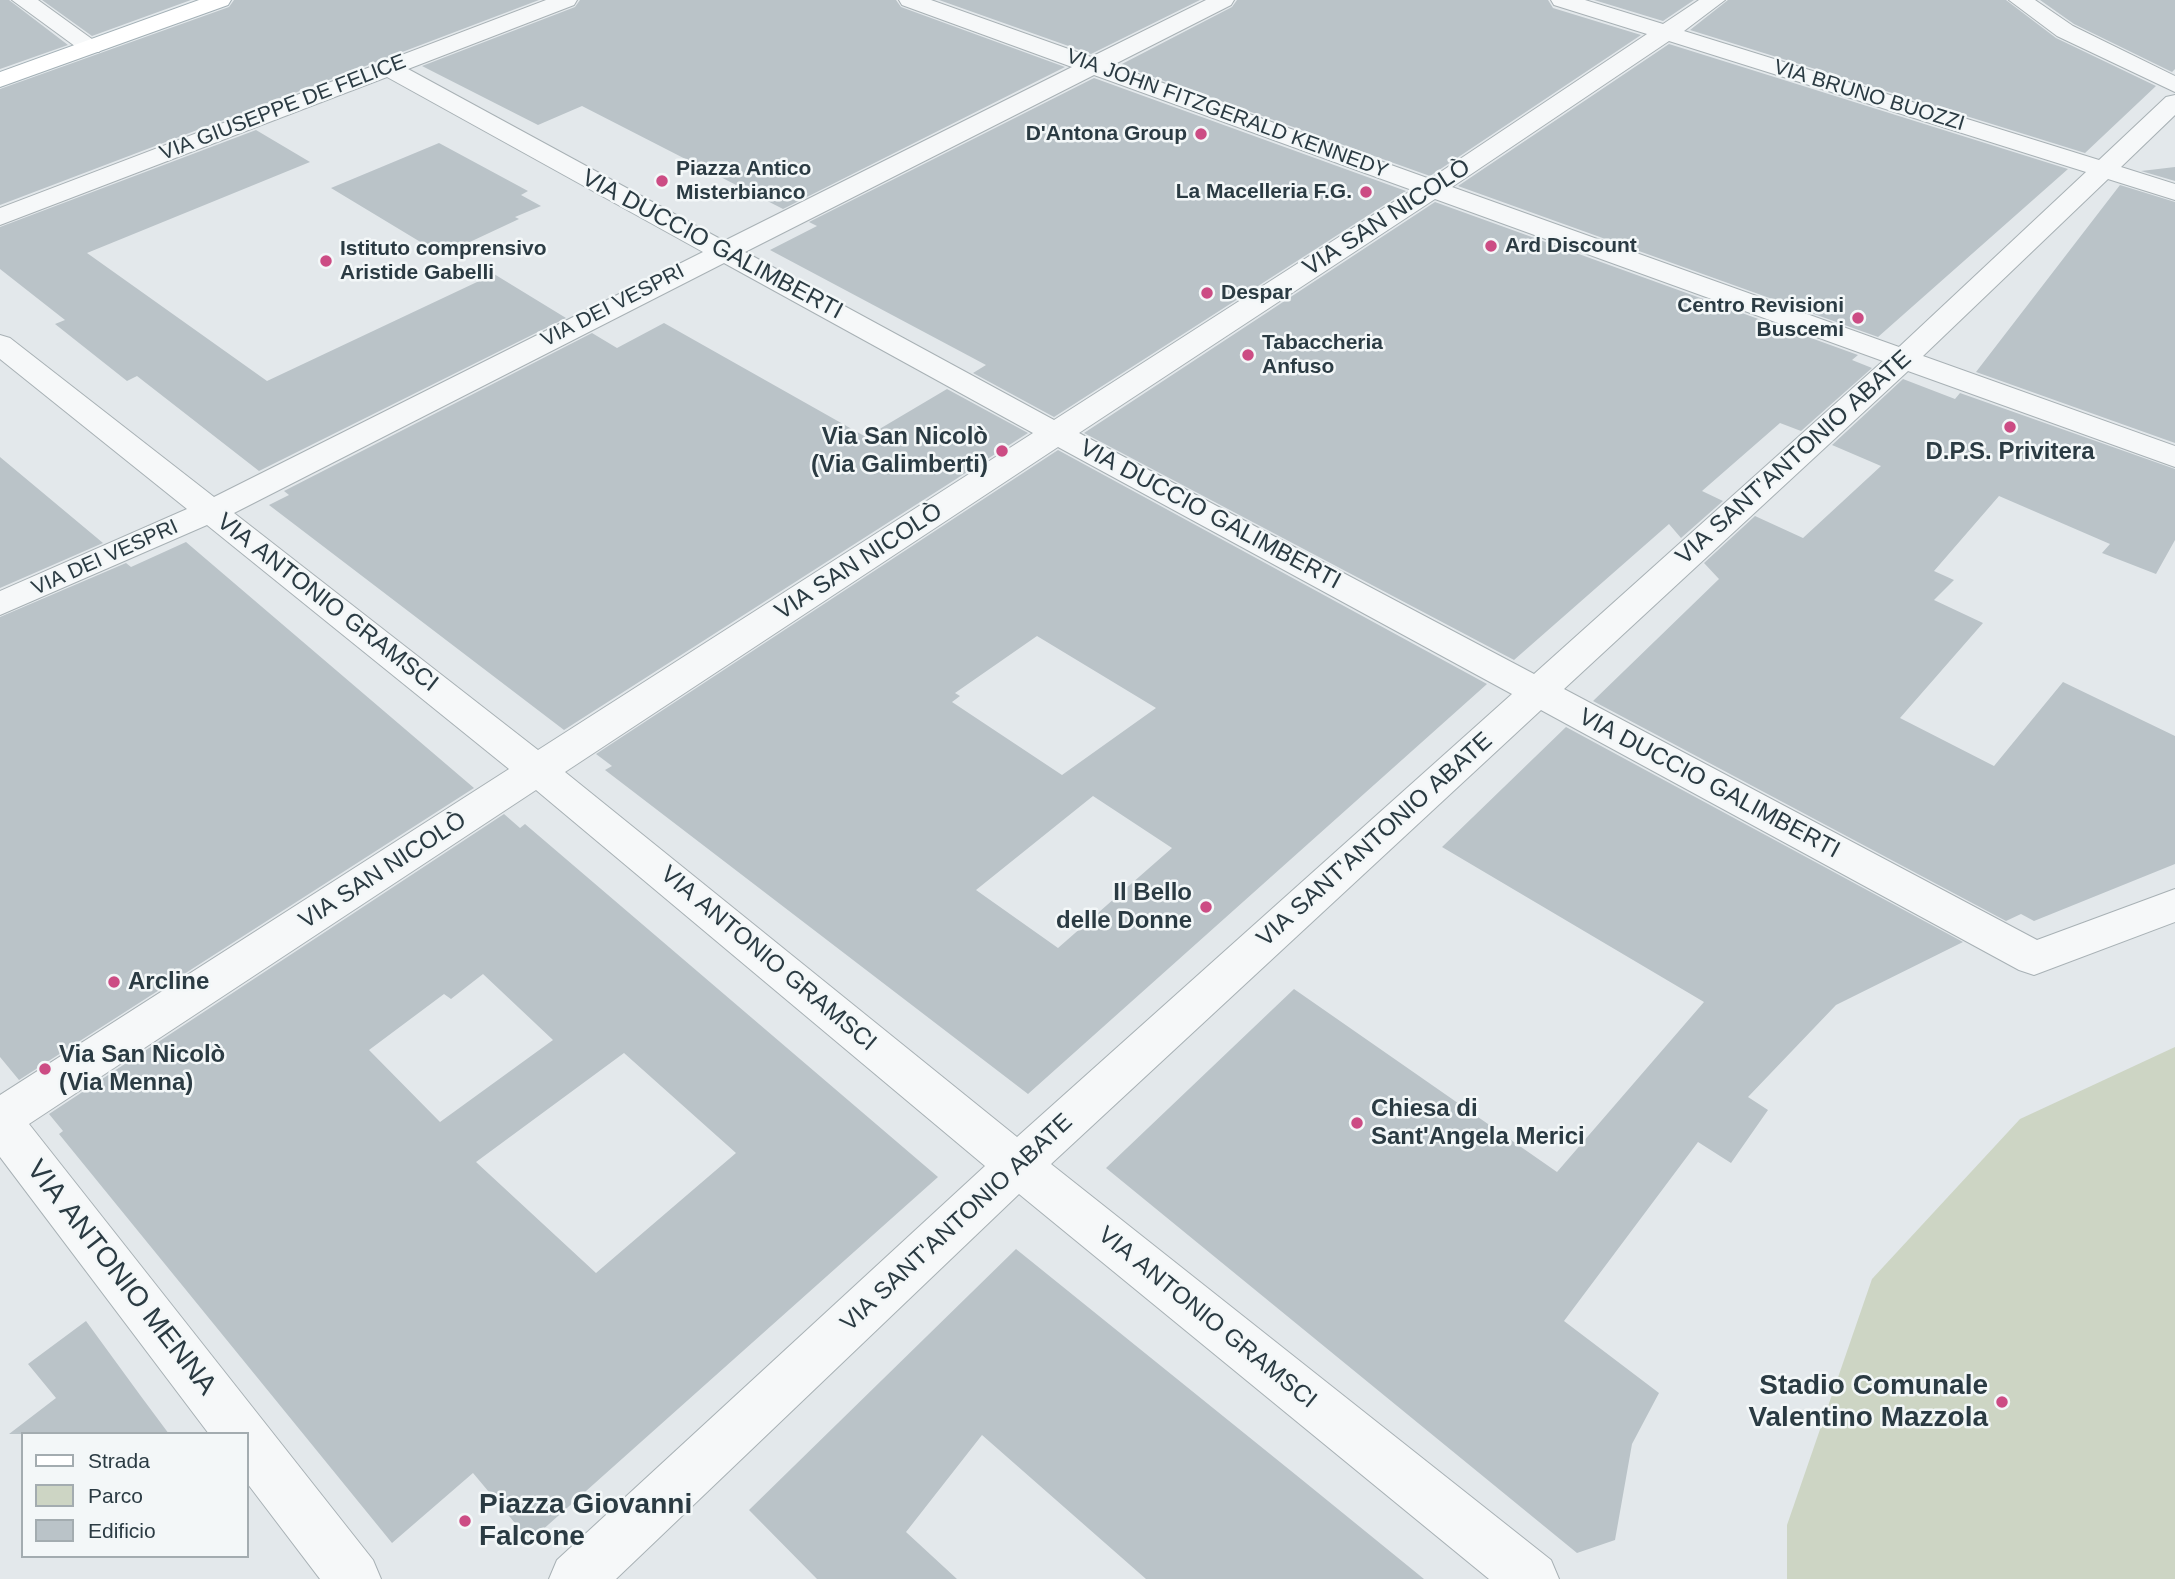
<!DOCTYPE html>
<html>
<head>
<meta charset="utf-8">
<style>
  body { margin:0 }
  #map { position:relative; width:2175px; height:1579px; overflow:hidden; background:#e3e8eb; font-family:Arial,sans-serif }
  canvas { display:block }
  .legend { position:absolute; left:21px; top:1432px; width:228px; height:126px; box-sizing:border-box; background:#f3f7f8; border:2px solid #a3acb0; margin:0; padding:9px 12px; list-style:none; font-size:21px; color:#2b3b43 }
  .legend li { display:flex; align-items:center; gap:14px; height:35px }
  .legend b { width:35px; border:2px solid #a3acb0 }
</style>
</head>
<body>
<div id="map">
<canvas width="2175" height="1579"></canvas>
<ul class="legend">
<li><b style="height:9px;background:#fff"></b>Strada</li>
<li><b style="height:19px;background:#cdd5c4"></b>Parco</li>
<li><b style="height:19px;background:#bac3c8"></b>Edificio</li>
</ul>
</div>
<script>
const c = document.querySelector('canvas').getContext('2d');
c.lineJoin = 'round';
function paint(path, color) { c.fillStyle = color; c.fill(path, 'evenodd'); }
function stroke(path, color, width, dash) { c.strokeStyle = color; c.lineWidth = width; c.lineCap = dash ? 'butt' : 'round'; c.setLineDash(dash || []); c.stroke(path); }
function write(font, color, halo, rows, align = 'center') {
  c.font = font + ' Arial,sans-serif'; c.lineWidth = 5; c.setLineDash([]); c.textBaseline = 'middle'; c.strokeStyle = halo; c.fillStyle = color; for (const [text, x, y, turn = 0] of rows) {
    c.save(); c.translate(x, y); c.rotate((+turn || 0) * Math.PI / 180); c.textAlign = isNaN(turn) ? turn : align; if (halo) c.strokeText(text, 0, 0); c.fillText(text, 0, 0); c.restore();
  }
}
paint(new Path2D(`
  M2175,1047V1579H1787V1525L1872,1279L2020,1119Z`), '#cdd5c4');
paint(new Path2D(`
  M0,0H9L68,45L0,69Z
  M42,0H191L92,36Z
  M234,0H539L0,205V89L229,7Z
  M580,0H896L901,7L1065,67L783,209L582,106L538,125L422,66L575,7Z
  M939,0H1200L1091,54Z
  M1237,0H1548L1553,8L1641,35L1430,176L1120,65L1232,7Z
  M1594,0H1694L1663,21Z
  M1728,0H2006L2056,38L2156,86L2085,153L1690,30Z
  M2040,0H2175V69L2172,72L2074,24Z
  M1669,44L2068,169L1878,337L1458,186Z
  M1094,78L1406,191L1054,417L973,373L986,365L770,250L817,226L809,222Z
  M256,130L310,162L87,253L267,381L494,274L566,318L259,471L137,376L127,381L55,324L65,320L0,269V227Z
  M439,143L528,191L521,195L541,206L515,217L519,219L442,255L331,188Z
  M2175,167V181L2141,171Z
  M2120,185L2175,202V443L1976,372Z
  M1435,202L1858,355L1852,360L1872,368L1801,431L1780,423L1702,491L1723,501L1681,538L1669,524L1514,660L1084,433Z
  M664,323L866,437L947,389L1028,433L564,730L269,505L289,495L284,491L592,333L617,348Z
  M1903,379L1955,399L1960,393L2175,469V540L2156,574L2102,553L2110,544L1999,496L1934,571L1954,580L1934,600L1983,623L1900,718L1994,766L2063,682L2175,736V864L2034,921L2021,914L2006,921L1593,701L1719,579L1704,563L1755,516L1803,538L1881,466L1832,445Z
  M1058,450L1487,684L1028,1094L605,770L612,766L596,754ZM1037,636L1156,708L1062,775L952,702L960,696L955,693ZM1093,796L1172,848L1058,948L976,890Z
  M0,457L103,543L0,588Z
  M186,542L474,788L19,1080L0,1057V617L126,563L131,567Z
  M1566,727L1963,942L1836,1005L1748,1097L1768,1110L1731,1163L1698,1142L1564,1321L1659,1393L1632,1444L1615,1540L1577,1553L1106,1168L1294,989L1557,1172L1704,1002L1442,847Z
  M504,814L520,828L525,824L938,1177L530,1541L473,1473L392,1543L59,1134L63,1131L49,1114ZM483,974L553,1040L440,1122L369,1050L444,994L451,999ZM624,1053L736,1153L596,1273L476,1162Z
  M1016,1249L1301,1479L1424,1579H1146L982,1435L906,1532L957,1579H817L749,1510Z
  M86,1321L140,1395L169,1434H9L56,1398L28,1364Z`), '#bac3c8');
const minor = new Path2D(`
  M12,0H38L103,47L99,52H83Z
  M546,0H577L574,5L408,69L724,241L1072,67L902,5L899,0H931L1091,57L1206,0H1234L1231,5L1113,65L1430,179L1647,34L1554,5L1551,0H1585L1663,24L1699,0H1725L1684,31L2099,160L2166,97L2175,95V115L2121,167L2175,184V200L2108,179L1923,356L2175,446V467L1908,371L1564,689L2037,940L2175,889V922L2034,975L2019,970L1541,710L1051,1164L1551,1560L1559,1579H1489L1019,1194L616,1579H549L557,1560L985,1166L536,790L29,1124L373,1560L381,1579H320L247,1483V1434H209L0,1157V1095L509,769L207,525L0,615V591L187,509L0,359V335L10,338L214,497L703,252L387,77L0,225V208ZM1669,41L2086,172L1899,347L1452,187ZM1094,75L1412,190L1054,420L745,252ZM1435,199L1883,361L1534,674L1079,433ZM724,263L1033,433L538,750L234,513ZM1058,447L1512,694L1017,1137L565,772Z
  M2009,0H2035L2073,26L2175,76V92L2057,36Z`);
const major = new Path2D(`
  M199,0H231L228,5L0,87V72Z`);
stroke(minor, '#a8b1b5', 2);
stroke(major, '#a3b0b6', 2);
paint(minor, '#f6f8f9');
paint(major, '#fff');
for (const [x, y, r, color] of [
  [1201,134,7,"#cc4c84"],
  [662,181,7,"#cc4c84"],
  [1366,192,7,"#cc4c84"],
  [1491,246,7,"#cc4c84"],
  [326,261,7,"#cc4c84"],
  [1207,293,7,"#cc4c84"],
  [1858,318,7,"#cc4c84"],
  [1248,355,7,"#cc4c84"],
  [2010,427,7,"#cc4c84"],
  [1002,451,7,"#cc4c84"],
  [1206,907,7,"#cc4c84"],
  [114,982,7,"#cc4c84"],
  [45,1069,7,"#cc4c84"],
  [1357,1123,7,"#cc4c84"],
  [2002,1402,7,"#cc4c84"],
  [465,1521,7,"#cc4c84"]
]) { const dot = new Path2D(); dot.arc(x, y, r, 0, 2 * Math.PI); c.fillStyle = color; c.fill(dot); stroke(dot, '#f3f7f8', 2.5); }
write('21px', '#2b3b43', '#f3f7f8', [
  ["VIA BRUNO BUOZZI",1869,96,17],
  ["VIA GIUSEPPE DE FELICE",283,108,-21],
  ["VIA JOHN FITZGERALD KENNEDY",1227,114,20],
  ["VIA DEI VESPRI",613,306,-27],
  ["VIA DEI VESPRI",105,558,-24]
]);
write('bold 21px', '#2b3b43', '#f3f7f8', [
  ["D'Antona Group",1187,134,"right"],
  ["Piazza Antico",676,169],
  ["Misterbianco",676,193],
  ["La Macelleria F.G.",1352,192,"right"],
  ["Ard Discount",1505,246],
  ["Istituto comprensivo",340,249],
  ["Aristide Gabelli",340,273],
  ["Despar",1221,293],
  ["Centro Revisioni",1844,306,"right"],
  ["Buscemi",1844,330,"right"],
  ["Tabaccheria",1262,343],
  ["Anfuso",1262,367]
], 'left');
write('24px', '#2b3b43', '#f3f7f8', [
  ["VIA SAN NICOLÒ",1387,218,-33],
  ["VIA DUCCIO GALIMBERTI",712,245,28],
  ["VIA SANT'ANTONIO ABATE",1794,458,-42],
  ["VIA DUCCIO GALIMBERTI",1210,515,28],
  ["VIA SAN NICOLÒ",859,562,-33],
  ["VIA ANTONIO GRAMSCI",327,603,38],
  ["VIA DUCCIO GALIMBERTI",1709,784,28],
  ["VIA SANT'ANTONIO ABATE",1375,840,-42],
  ["VIA SAN NICOLÒ",383,871,-33],
  ["VIA ANTONIO GRAMSCI",768,959,40],
  ["VIA SANT'ANTONIO ABATE",957,1223,-43],
  ["VIA ANTONIO GRAMSCI",1207,1318,39]
]);
write('bold 24px', '#2b3b43', '#f3f7f8', [
  ["Via San Nicolò",988,437,"right"],
  ["(Via Galimberti)",988,465,"right"],
  ["D.P.S. Privitera",2010,452,"center"],
  ["Il Bello",1192,893,"right"],
  ["delle Donne",1192,921,"right"],
  ["Arcline",128,982],
  ["Via San Nicolò",59,1055],
  ["(Via Menna)",59,1083],
  ["Chiesa di",1371,1109],
  ["Sant'Angela Merici",1371,1137]
], 'left');
write('28px', '#2b3b43', '#f3f7f8', [
  ["VIA ANTONIO MENNA",121,1278,52]
]);
write('bold 28px', '#2b3b43', '#f3f7f8', [
  ["Stadio Comunale",1988,1386],
  ["Valentino Mazzola",1988,1418],
  ["Piazza Giovanni",479,1505,"left"],
  ["Falcone",479,1537,"left"]
], 'right');
</script>
</body>
</html>
